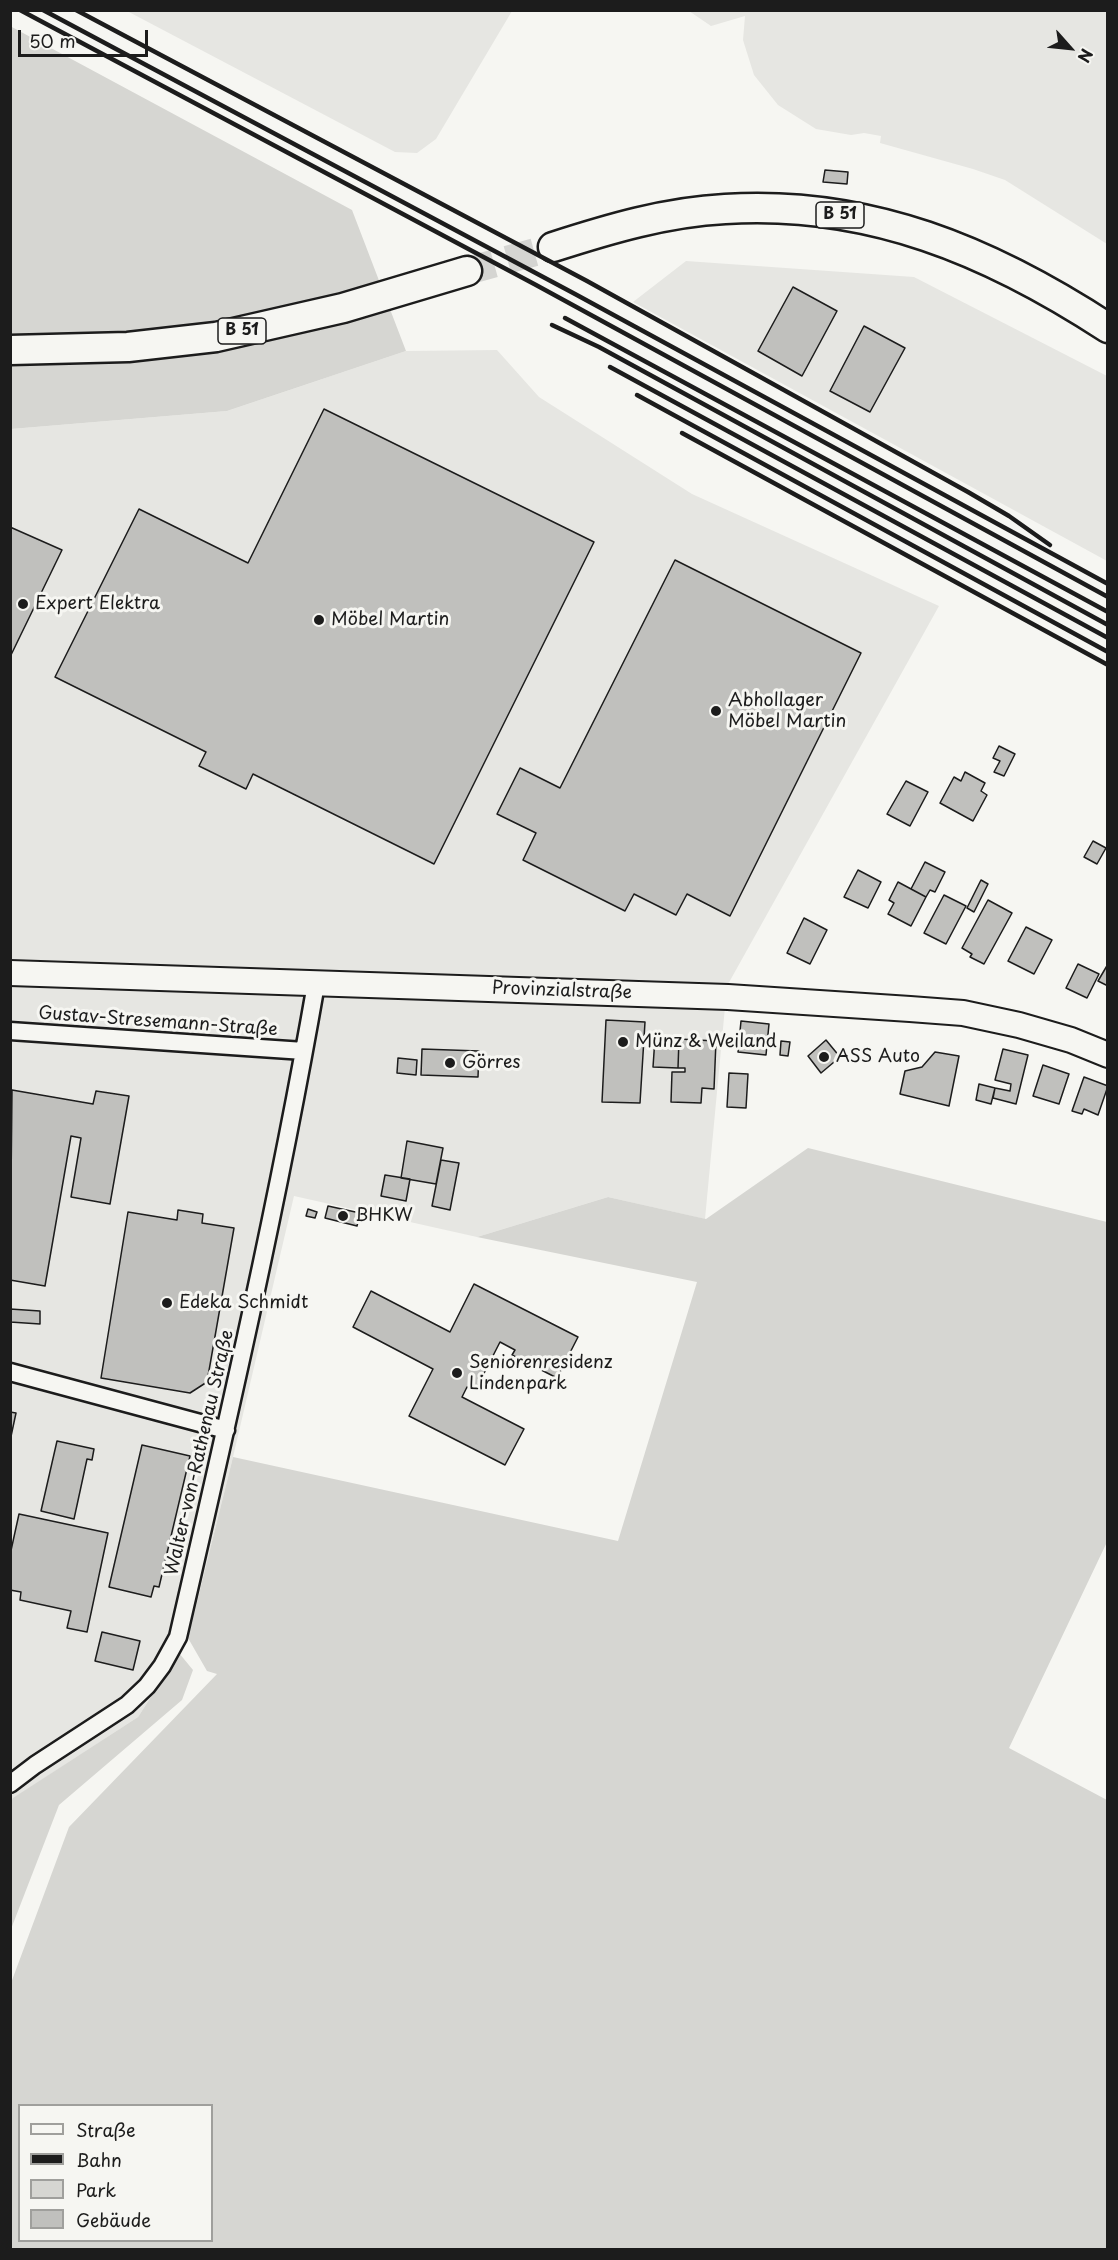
<!DOCTYPE html>
<html>
<head>
<meta charset="utf-8">
<style>
  body { margin:0 }
  #map { position:relative; width:1118px; height:2260px; overflow:hidden; background:#f6f6f2; font-family:"Playpen Sans",sans-serif }
  canvas { display:block }
  .frame { position:absolute; inset:0; border:12px solid #1c1c1c; pointer-events:none }
  .legend { position:absolute; left:18px; top:2104px; width:195px; height:138px; box-sizing:border-box; background:#f6f6f2; border:2px solid #9f9f9c; margin:0; padding:8px 10px; list-style:none; font-size:18px; color:#1c1c1c }
  .legend li { display:flex; align-items:center; gap:12px; height:30px }
  .legend b { width:30px; border:2px solid #9f9f9c }
  .north { position:absolute; left:1040px; top:18px; width:60px; height:60px; -webkit-text-stroke:4px #f6f6f2; paint-order:stroke; rotate:117deg; font-size:16px; font-weight:700; line-height:24px; text-align:center; color:#1c1c1c }
  .north::after { content:''; display:block; margin:auto; width:21px; height:27px; background:#1c1c1c; clip-path:polygon(50% 0,100% 100%,50% 72%,0 100%) }
  .scale { position:absolute; left:18px; top:30px; width:130px; height:27px; box-sizing:border-box; border:3px solid #1c1c1c; border-top:0; padding-left:8px; font-size:18px; line-height:21px; white-space:nowrap; color:#1c1c1c; -webkit-text-stroke:4px #f6f6f2; paint-order:stroke }
</style>
</head>
<body>
<div id="map">
<canvas width="1118" height="2260"></canvas>
<div class="frame"></div>
<ul class="legend">
<li><b style="height:8px;background:#f6f6f2"></b>Straße</li>
<li><b style="height:8px;background:#1c1c1c"></b>Bahn</li>
<li><b style="height:16px;background:#d6d6d2"></b>Park</li>
<li><b style="height:16px;background:#c0c0bd"></b>Gebäude</li>
</ul>
<div class="north">N</div>
<div class="scale">50 m</div>
</div>
<script>
const c = document.querySelector('canvas').getContext('2d');
c.lineJoin = 'round';
function paint(path, color) { c.fillStyle = color; c.fill(path, 'evenodd'); }
function stroke(path, color, width, dash) { c.strokeStyle = color; c.lineWidth = width; c.lineCap = dash ? 'butt' : 'round'; c.setLineDash(dash || []); c.stroke(path); }
function write(font, color, halo, rows, align = 'center') {
  c.font = font + ' "Playpen Sans",sans-serif'; c.lineWidth = 6; c.setLineDash([]); c.textBaseline = 'middle'; c.strokeStyle = halo; c.fillStyle = color; for (const [text, x, y, turn = 0] of rows) {
    c.save(); c.translate(x, y); c.rotate((+turn || 0) * Math.PI / 180); c.textAlign = isNaN(turn) ? turn : align; if (halo) c.strokeText(text, 0, 0); c.fillText(text, 0, 0); c.restore();
  }
}
paint(new Path2D(`
  M127,11H512L436,139L417,153L395,152Z
  M689,11H1107V244L1005,180L973,169L880,143L881,136L864,133L851,135L816,129L778,105L754,75L743,40L745,16L711,26Z
  M686,261L914,277L1107,376V561L633,302Z
  M497,350L539,397L692,494L939,606L727,986L705,1219L608,1197L477,1237L294,1196L233,1457L188,1638L138,1717L14,1798L11,1802V429L227,411L406,351Z`), '#e6e6e2');
paint(new Path2D(`
  M10,26L352,210L406,351L227,411L11,429Z
  M808,1148L1107,1222V1542L1009,1748L1107,1800V2249H11V1983L69,1827L217,1674L207,1671L188,1638L233,1457L618,1541L697,1282L477,1237L608,1197L706,1219ZM20,2106H212V2240H20Z
  M179,1653L193,1670L182,1700L59,1805L11,1929V1802L13,1798L138,1717Z`), '#d6d6d2');
const building = new Path2D(`
  M825,170L848,172L847,184L823,182Z
  M793,287L837,311L802,376L758,351Z
  M864,326L905,348L870,412L830,391Z
  M324,409L594,542L434,864L253,774L246,789L199,766L206,752L55,677L139,509L248,563Z
  M10,527L62,550L10,657Z
  M675,560L861,653L730,916L687,894L676,915L634,894L625,911L523,860L536,833L497,814L520,768L560,788Z
  M999,746L1015,754L1004,776L994,772L1000,761L993,758Z
  M965,772L985,783L981,791L987,795L973,821L940,803L954,777L961,781Z
  M906,781L928,792L910,826L887,814Z
  M1093,841L1106,848L1097,864L1084,857Z
  M925,862L945,872L935,892L930,890L926,897L911,889Z
  M858,870L881,882L868,908L844,897Z
  M981,880L988,884L974,912L967,908Z
  M898,882L926,897L911,926L888,914L894,903L889,900Z
  M944,895L966,906L946,944L924,933Z
  M988,900L1012,913L984,964L970,957L972,954L962,948Z
  M804,918L827,930L810,964L787,953Z
  M1026,927L1052,940L1034,974L1008,961Z
  M1078,964L1099,974L1087,998L1066,988Z
  M1108,964V986L1098,981Z
  M606,1020L645,1022L640,1103L602,1102Z
  M741,1021L769,1024L766,1055L738,1052Z
  M655,1038L679,1039L678,1068L653,1067Z
  M679,1039L716,1041L714,1089L702,1088L701,1103L671,1102L672,1072H685V1068H678Z
  M826,1040L840,1057L821,1073L808,1056Z
  M781,1041L790,1042L788,1056L780,1055Z
  M422,1049L479,1051L478,1077L421,1075Z
  M1003,1049L1028,1055L1016,1104L993,1098L995,1088L1010,1091L1011,1084L995,1080Z
  M935,1052L959,1056L949,1106L900,1094L905,1071L922,1067Z
  M398,1058L417,1060L416,1075L397,1073Z
  M1043,1065L1069,1074L1059,1104L1033,1096Z
  M729,1073L748,1074L746,1108L727,1107Z
  M1084,1077L1108,1086L1098,1115L1084,1109L1082,1114L1072,1111Z
  M979,1084L995,1088L991,1104L976,1100Z
  M12,1090L93,1104L96,1091L129,1096L110,1204L71,1197L81,1138L71,1136L45,1286L10,1280Z
  M407,1141L443,1148L436,1184L401,1178Z
  M441,1160L459,1163L450,1210L432,1206Z
  M385,1175L410,1179L406,1201L381,1196Z
  M328,1206L360,1213L357,1226L325,1218Z
  M308,1209L317,1212L315,1218L306,1216Z
  M178,1210L203,1214L202,1223L234,1228L207,1382L190,1393L101,1378L128,1212L177,1220Z
  M474,1284L578,1337L557,1378L512,1355L515,1350L500,1342L475,1391L467,1387L462,1397L524,1429L505,1465L409,1416L433,1369L353,1327L371,1291L450,1332Z
  M10,1309L40,1311V1324L10,1322Z
  M10,1412L16,1413L10,1441Z
  M57,1441L94,1449L92,1460L87,1459L74,1519L41,1511Z
  M142,1445L190,1456L159,1587L154,1586L151,1597L109,1587Z
  M19,1514L108,1533L87,1632L67,1628L71,1611L20,1600L21,1592L10,1590V1555Z
  M102,1632L140,1641L133,1670L95,1661Z`);
paint(building, '#c0c0bd');
stroke(building, '#1c1c1c', 1.5);
stroke(new Path2D(`
  M467,271L553,247`), '#d5d5d2', 28, [28, 14]);
const minor = new Path2D(`
  M10,1031L304,1051
  M10,1372L226,1430
  M10,1784L35,1765L127,1705L147,1686L162,1666L178,1637C228,1420 278,1203 316,984`);
const secondary = new Path2D(`
  M10,973L728,997L910,1009L963,1013L1019,1025L1071,1040L1108,1055`);
const trunk = new Path2D(`
  M553,247C609,229 666,212 725,209C869,200 990,251 1108,328
  M10,350L128,347L216,337L343,308L467,271`);
stroke(minor, '#1c1c1c', 21);
stroke(secondary, '#1c1c1c', 28);
stroke(trunk, '#1c1c1c', 33);
stroke(minor, '#f6f6f2', 16);
stroke(secondary, '#f6f6f2', 24);
stroke(trunk, '#f6f6f2', 28);
stroke(new Path2D(`
  M20,10L536,285L1108,597
  M43,10L575,294L1108,584
  M76,10L587,281L968,492L1009,516L1050,545
  M565,318L1108,612
  M552,325L599,347L1108,625
  M610,367L1108,638
  M637,395L1108,652
  M682,433L1108,665`), '#1c1c1c', 4.5);
for (const [x, y, r, color] of [
  [23,604,6,"#1c1c1c"],
  [319,620,6,"#1c1c1c"],
  [716,711,6,"#1c1c1c"],
  [623,1042,6,"#1c1c1c"],
  [824,1057,6,"#1c1c1c"],
  [450,1063,6,"#1c1c1c"],
  [343,1216,6,"#1c1c1c"],
  [167,1303,6,"#1c1c1c"],
  [457,1373,6,"#1c1c1c"]
]) { const dot = new Path2D(); dot.arc(x, y, r, 0, 2 * Math.PI); c.fillStyle = color; c.fill(dot); stroke(dot, '#f6f6f2', 2); }
for (const [x, y, w] of [
  [840,215,48],
  [242,331,48]
]) { const box = new Path2D(); box.roundRect(x - w / 2, y - 13, w, 26, 4.5); c.fillStyle = '#f6f6f2'; c.fill(box); stroke(box, '#1c1c1c', 1.5); }
write('bold 16px', '#1c1c1c', null, [
  ["B 51",840,215],
  ["B 51",242,331]
]);
write('18px', '#1c1c1c', '#f6f6f2', [
  ["Expert Elektra",35,604],
  ["Möbel Martin",331,620],
  ["Abhollager",728,701],
  ["Möbel Martin",728,722],
  ["Münz & Weiland",635,1042],
  ["ASS Auto",836,1057],
  ["Görres",462,1063],
  ["BHKW",355,1216],
  ["Edeka Schmidt",179,1303],
  ["Seniorenresidenz",469,1363],
  ["Lindenpark",469,1384]
], 'left');
write('18px', '#1c1c1c', '#f6f6f2', [
  ["Provinzialstraße",562,991,2],
  ["Gustav-Stresemann-Straße",158,1022,4],
  ["Walter-von-Rathenau Straße",200,1453,-77]
]);
</script>
</body>
</html>
